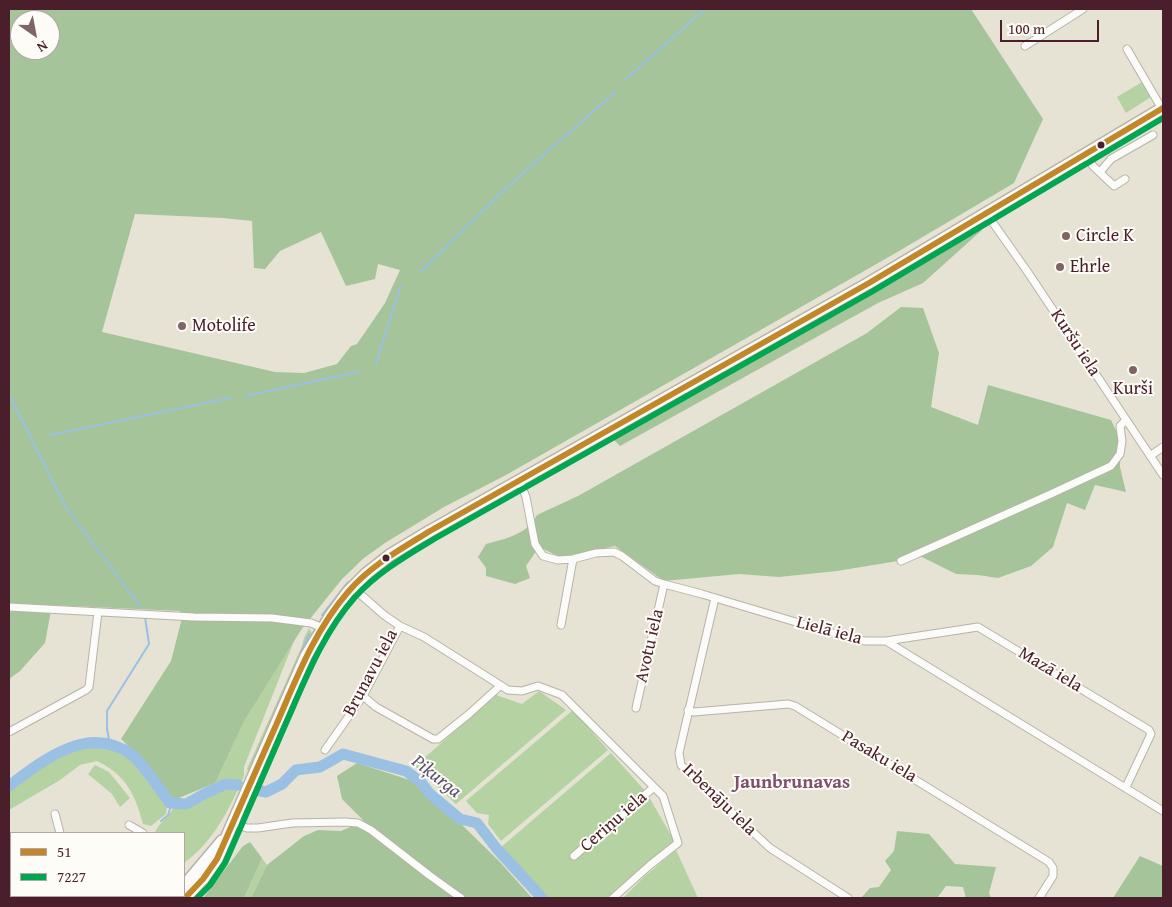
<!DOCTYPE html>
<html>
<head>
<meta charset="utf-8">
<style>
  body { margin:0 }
  #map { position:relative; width:1172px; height:907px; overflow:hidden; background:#e6e3d4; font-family:"Gentium Book Plus",serif }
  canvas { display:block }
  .frame { position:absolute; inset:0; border:10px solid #4a1f2b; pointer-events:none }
  .legend { position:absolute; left:10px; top:832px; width:175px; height:65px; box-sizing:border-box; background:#fdfcf7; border:1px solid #b5a4a5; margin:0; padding:6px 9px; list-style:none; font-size:15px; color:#4a1f2b }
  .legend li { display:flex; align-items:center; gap:10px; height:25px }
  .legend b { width:25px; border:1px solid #b5a4a5 }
  .north { position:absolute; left:10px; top:10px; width:50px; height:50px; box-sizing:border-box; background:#fdfcf7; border:1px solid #b5a4a5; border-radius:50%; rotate:147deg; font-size:14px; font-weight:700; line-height:20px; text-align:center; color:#4a1f2b }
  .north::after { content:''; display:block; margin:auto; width:18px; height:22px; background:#816466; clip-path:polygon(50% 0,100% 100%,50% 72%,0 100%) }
  .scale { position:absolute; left:1000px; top:20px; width:99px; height:22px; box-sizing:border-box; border:2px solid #4a1f2b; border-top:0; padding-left:6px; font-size:15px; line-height:18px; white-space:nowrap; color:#4a1f2b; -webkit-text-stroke:4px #fdfcf7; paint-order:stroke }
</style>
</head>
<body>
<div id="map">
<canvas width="1172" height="907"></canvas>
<div class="frame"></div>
<ul class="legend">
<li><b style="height:6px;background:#c18728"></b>51</li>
<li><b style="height:6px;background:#00a651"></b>7227</li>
</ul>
<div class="north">N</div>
<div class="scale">100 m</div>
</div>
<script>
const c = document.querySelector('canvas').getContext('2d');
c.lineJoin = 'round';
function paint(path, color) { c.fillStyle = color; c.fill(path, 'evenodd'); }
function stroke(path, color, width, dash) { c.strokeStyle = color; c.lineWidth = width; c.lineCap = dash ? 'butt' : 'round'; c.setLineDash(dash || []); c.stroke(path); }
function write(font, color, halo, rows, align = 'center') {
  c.font = font + ' "Gentium Book Plus",serif'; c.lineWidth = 4; c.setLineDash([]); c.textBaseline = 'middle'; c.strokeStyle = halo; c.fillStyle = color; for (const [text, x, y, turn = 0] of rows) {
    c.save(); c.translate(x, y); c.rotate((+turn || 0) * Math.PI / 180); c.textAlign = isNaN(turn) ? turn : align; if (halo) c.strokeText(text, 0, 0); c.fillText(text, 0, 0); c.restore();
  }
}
paint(new Path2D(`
  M1142,82L1151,97L1126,113L1117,97Z
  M309,628L312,633V637L249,775L247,769L302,646L304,638Z
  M294,641L244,767V776L241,783L236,781L215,783L245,720Z
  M539,691L566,710L456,804L415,766L496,695L522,704Z
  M573,710L608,750L501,841L488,824L489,815L477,813L466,801Z
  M94,746C103,747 112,748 121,753C138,762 156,791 167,807L166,814L151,826L143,824C135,794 126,775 97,761L80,765L60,780L9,810V787C34,766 62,754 94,746Z
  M611,753L646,792L675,842L607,898H547L500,848Z
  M95,765L109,772L130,798L120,807L112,794L88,774Z
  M232,787L238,789C225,818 209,845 184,863V833H155C158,823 169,817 174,807L187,805Z
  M676,850L698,898H623L644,877Z
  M262,858L267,865L251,898H244Z`), '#b4d2a2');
paint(new Path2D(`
  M9,9H971L1043,119L1014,183L894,254L506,475L444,507L385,543L364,558L342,579L301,630L245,720L215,783L174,800L140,757L121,739L171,661L181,622L180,611L52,605L45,643L20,671L9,679ZM20,20H50V50H20ZM135,214L223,218L252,221L254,268L265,269L280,251L321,232L346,286L375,279L378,264L400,270L385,303L357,344L351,346L337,364L304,373L275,372L102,332Z
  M978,225L982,230L923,283L878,303L620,446L610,436L900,273Z
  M901,307L923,308L939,353L931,407L978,425L988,385L1111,420L1119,437L1120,467L1126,492L1095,485L1085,510L1067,503L1053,547L1031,566L998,578L978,575L956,574L922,557L837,571L779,577L739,574L664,581L615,546L560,557L539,547L526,566L530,578L515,584L486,576V568L478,557L486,544C505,539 528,534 537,515L578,496L867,333Z
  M357,763L419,783L500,862L532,898H251L267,865L304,836L318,830L341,831L364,821L342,799L337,776Z
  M897,831L929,834L955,864L996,867L989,893L991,898H966L963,887L946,886L937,898H861L870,888L879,887L891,870L885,861L894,851Z
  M250,842L262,858L244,898H203L243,846Z
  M1140,856L1163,866V898H1113Z`), '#a5c49a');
stroke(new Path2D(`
  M626,79L705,9
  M420,272L503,191L615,92
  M376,364L401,285
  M9,395L67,509L140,606
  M245,396L358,372
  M50,435L230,398
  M322,615L348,582
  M301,653L309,634
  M110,744L107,729V711L149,644L145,617
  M249,772L290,678
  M161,821L168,815L172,803`), '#9ac0e3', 2);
stroke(new Path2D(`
  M9,786C43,760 89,723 132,755C143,763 161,792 170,803L186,804L206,793L226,784L238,785
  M255,790L266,792L282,784L296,770L320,767L343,754L406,771L421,782L429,793L460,819L477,823L497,849L542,898`), '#9ac0e3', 11);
const minor = new Path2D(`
  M1025,46L1083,9
  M1127,49L1162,109
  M1085,154L1093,166L1114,186L1125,179
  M1100,172L1111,159L1153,135
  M986,213L1027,271L1163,475
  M1150,456L1163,447
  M519,480L526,497L535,544L543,556L558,560L573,559L596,553L614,552L622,556L655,581L664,584L702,594L856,640L866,641H886L1163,811
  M901,561L1053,493L1111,466L1120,454L1122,441L1120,426L1126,420
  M715,598L679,753L681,765L770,848L848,898
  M9,607L194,617L272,618L311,623L323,628
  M561,625L573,559
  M400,626L424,637L508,690L522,691L538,686L562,695L663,796L678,843L650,865L613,898
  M886,641L978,627L1149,730L1151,734L1126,787
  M363,696L376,707L433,739H438L469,714L500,686
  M636,708L664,584
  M688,710L694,712L788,704L795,706L1049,862L1053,868V876L1039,898
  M9,732L86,690L89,687L98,612
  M325,750L363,696L400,626L384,615L352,587
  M55,814L60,833
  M232,823L247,828H258L292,823L345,822L358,823L371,830L429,875L461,898
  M129,825L143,833
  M574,856L654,787
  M9,857L11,856
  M34,896V898
  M77,896L78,898
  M9,898L15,896
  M98,898L108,896`);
const primary = new Path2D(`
  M184,886L222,841
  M171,898L174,896
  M185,898L203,879L217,859L306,656L331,615L348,592L367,573L390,555L430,531L869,283L1163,108`);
stroke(minor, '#b8b2a9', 9);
stroke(primary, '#b8b2a9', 14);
stroke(minor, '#fbfbf9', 7);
stroke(primary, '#fbfbf9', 11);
stroke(new Path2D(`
  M185,898L203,879L217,859C237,814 257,768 277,723C297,677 315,630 348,592C370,566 401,549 430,531L869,283L1163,108`), '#c18728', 6);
stroke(new Path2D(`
  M197,898L210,885L225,863C245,816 266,770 286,723C305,680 323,633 355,597C378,572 406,556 434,539L873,291L1163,118`), '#00a651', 6);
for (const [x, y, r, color] of [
  [1101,145,4.5,"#4a1f2b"],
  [1066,236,5,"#816466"],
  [1060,267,5,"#816466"],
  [182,326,5,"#816466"],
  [1133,370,5,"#816466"],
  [386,558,4.5,"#4a1f2b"]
]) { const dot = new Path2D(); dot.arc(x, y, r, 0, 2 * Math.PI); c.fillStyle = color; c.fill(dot); stroke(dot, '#fdfcf7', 2); }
write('18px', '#4a1f2b', '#fdfcf7', [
  ["Circle K",1076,236],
  ["Ehrle",1070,267],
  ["Motolife",192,326],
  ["Kurši",1133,389,"center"]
], 'left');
write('18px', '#4a1f2b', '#fdfcf7', [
  ["Kuršu iela",1075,343,57],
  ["Lielā iela",829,631,15],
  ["Avotu iela",650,646,-77],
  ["Mazā iela",1050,670,31],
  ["Brunavu iela",371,673,-62],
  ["Pasaku iela",879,757,31],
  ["Irbenāju iela",719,800,44],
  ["Ceriņu iela",614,822,-41]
]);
write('italic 19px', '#5b526e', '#fdfcf7', [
  ["Piķurga",436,777,38]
]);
write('bold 19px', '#7d516d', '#fdfcf7', [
  ["Jaunbrunavas",792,783]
]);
</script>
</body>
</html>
